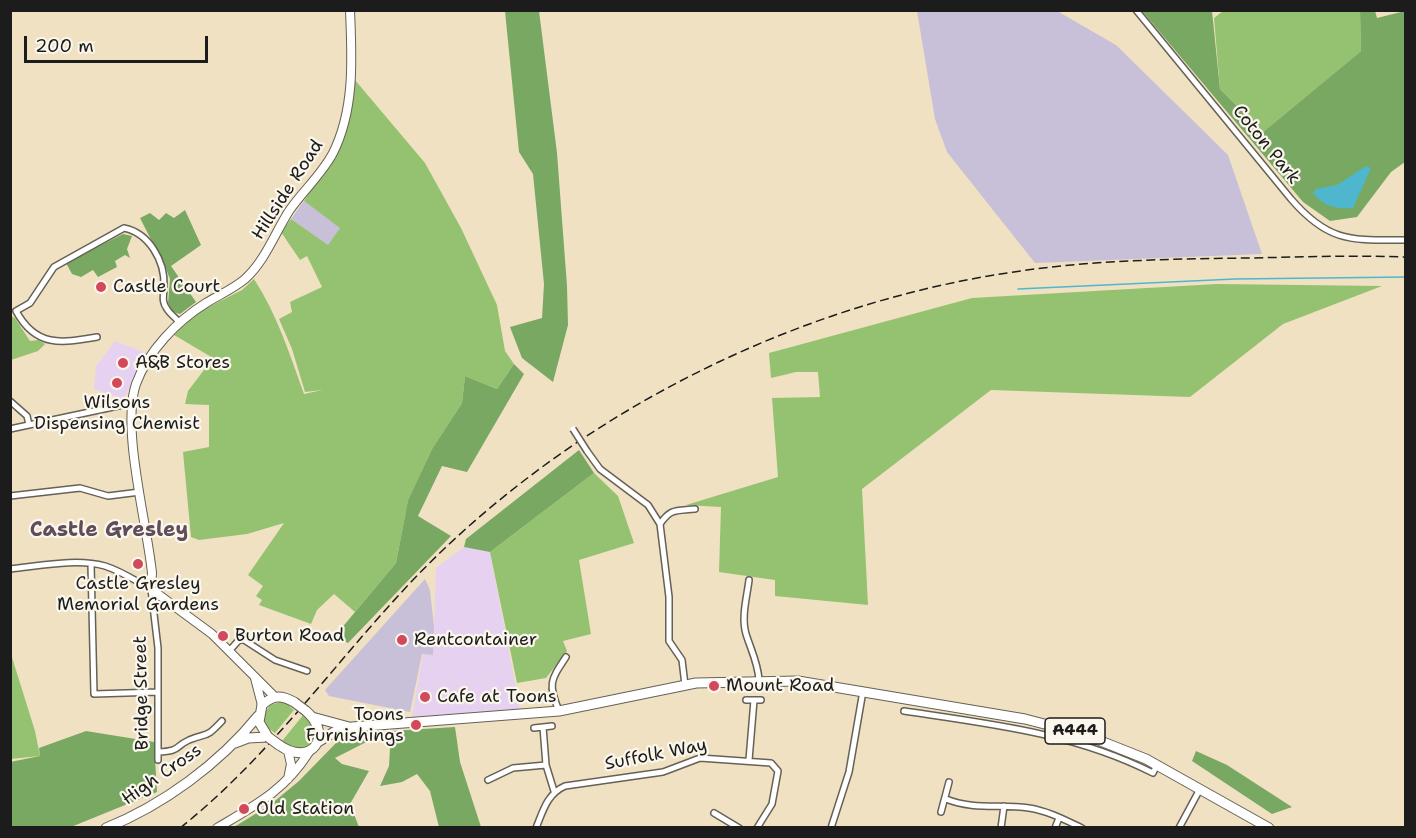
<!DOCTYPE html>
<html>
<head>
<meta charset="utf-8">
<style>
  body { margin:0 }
  #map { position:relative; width:1416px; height:838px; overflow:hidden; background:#f0e1c2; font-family:"Shantell Sans",sans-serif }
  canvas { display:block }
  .frame { position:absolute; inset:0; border:12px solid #1c1c1c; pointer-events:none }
  .scale { position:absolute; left:24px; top:36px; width:184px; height:27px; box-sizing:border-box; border:3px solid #1c1c1c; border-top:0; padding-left:8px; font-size:18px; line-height:21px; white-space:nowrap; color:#1c1c1c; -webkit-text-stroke:4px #fbf7ec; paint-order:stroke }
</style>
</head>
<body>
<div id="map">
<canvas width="1416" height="838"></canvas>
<div class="frame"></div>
<div class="scale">200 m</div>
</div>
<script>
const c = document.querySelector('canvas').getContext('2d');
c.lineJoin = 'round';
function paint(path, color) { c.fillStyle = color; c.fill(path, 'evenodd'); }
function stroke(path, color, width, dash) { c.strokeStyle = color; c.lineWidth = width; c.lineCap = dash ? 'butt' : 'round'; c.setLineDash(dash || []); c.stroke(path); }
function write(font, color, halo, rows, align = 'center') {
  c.font = font + ' "Shantell Sans",sans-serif'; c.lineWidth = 4.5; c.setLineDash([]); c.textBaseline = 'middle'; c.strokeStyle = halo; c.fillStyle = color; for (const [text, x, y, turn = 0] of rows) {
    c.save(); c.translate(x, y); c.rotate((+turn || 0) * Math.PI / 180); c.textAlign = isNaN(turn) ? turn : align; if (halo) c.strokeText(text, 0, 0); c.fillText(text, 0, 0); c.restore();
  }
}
paint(new Path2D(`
  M115,341L150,354L123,399L94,389L96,366Z
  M464,547L490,552L520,709L412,717L423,654L433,655L436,568Z`), '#e6d2f0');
paint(new Path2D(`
  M917,11H1057L1116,45L1228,155L1262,254L1035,263L947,152L935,119Z
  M304,201L341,228L328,246L291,219Z
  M425,579L430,590L434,627L433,655L422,654L410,712L329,696L325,690Z`), '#c8bfd8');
paint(new Path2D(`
  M1223,11H1360L1361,51L1263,132L1220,89L1214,18Z
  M355,80L425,163L461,228L497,305L505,351L514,364L497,389L465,376L462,403L432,449L408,500L396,563L355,612L334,594L317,610L311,624L259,605L262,600L256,596L263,586L248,575L284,523L247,534L199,540L191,537L183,452L209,447V405L185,404L188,391L213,358L174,335L193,315L242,290L254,279C277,314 290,355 304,394L322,390L305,392L292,349L279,319L292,312L290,302L322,287L307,256L300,260L281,232L291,219L328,245L340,228L304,201C335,156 350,136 355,80Z
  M1217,284L1382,286L1283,324L1190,397L991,390L862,489L868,605L775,596V580L719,572L721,507L686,505L778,477L772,398L820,397L818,372H796L771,378L769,353L972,298Z
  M11,316L15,318L30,341L39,340L45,344L38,351L11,360Z
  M594,473L618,496L634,543L579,560L591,634L563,641L567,651L546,678L517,683L490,552Z
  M10,651L35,731L40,756L11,759Z
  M284,701L292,705L290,707L294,710L275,733L266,727L263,716L270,705Z
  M304,714L309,718L316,736L313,745L303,751L289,747L282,741Z`), '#95c270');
paint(new Path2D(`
  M505,11H539L557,153L567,286L568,325L553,382L522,358L510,327L542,318L544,284L533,174L519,152Z
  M1142,11H1212L1220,89L1263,132L1361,51L1360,11H1375L1377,18L1405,11V162L1391,172L1357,217L1330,221L1303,202Z
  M185,210L201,245L171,266L196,302L180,314L173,312L168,303L170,279L166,269L140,218L150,213L159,220L166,213L174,218Z
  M123,234L132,236L127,249L130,258L125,255L115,261L117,267L98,277L93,270L81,277L72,274L66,263Z
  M514,364L524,374L467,472L442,466L418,516L451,536L348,643L335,636L396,563L408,500L432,449L462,403L465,376L497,389Z
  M579,450L594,473L490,552L464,547L466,539Z
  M455,727L460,762L481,827H439L430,791L417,774L402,782L380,786L389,766L391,731Z
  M86,731L154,742L157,792L71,827H11L10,762L40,756L39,748Z
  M382,734L335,758L342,764L369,771L350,804L359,827H234L270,805L299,781L336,743L352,735Z
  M1196,751L1227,765L1292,807L1272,814L1192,761Z`), '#78a862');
paint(new Path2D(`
  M1366,166L1371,168L1353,208C1335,209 1325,207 1313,193L1316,189L1337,185Z`), '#4fb7cd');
stroke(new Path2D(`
  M1018,289L1235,279L1406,277`), '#4fb7cd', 1.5);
const street = new Path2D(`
  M1136,10L1291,199C1329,243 1351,240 1406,240
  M16,311L30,303L54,267L124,228C149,233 165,261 164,286C164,295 161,301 167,309C170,314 176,318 180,323
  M16,311C36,348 62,343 97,337
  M10,401L27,416L29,425
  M10,429L132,403
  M587,451L600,469L648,505L660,524L669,597V641L682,660L685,685
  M10,496L80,488L108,496L140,492
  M660,524C671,508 676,511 695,509
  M91,564L94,694L158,692
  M10,569C40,566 76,558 105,566C121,571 136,581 151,589L158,648V760
  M749,580C747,597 741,617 746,634C751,650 758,663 759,680
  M230,650L239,640H244L275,660L307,671
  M746,700H761
  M559,711C548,684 550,681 566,657
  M904,711C991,724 1074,733 1153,773L1157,765
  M543,727L546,765L554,791
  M534,728L552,726
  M158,752C181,751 174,747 189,740C209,732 205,739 222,721
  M749,760L754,700
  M488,780L513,768L546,765
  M946,799C973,810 1000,804 1029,808C1048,811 1065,820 1082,828
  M941,812L949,782
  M714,813L739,828
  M536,828C543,811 547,794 565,786L663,772L700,758L771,763L778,771L772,804L757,828
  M831,828L849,772L863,691
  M1001,828L1004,806
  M1055,828L1059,818
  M1179,828L1200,789`);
const secondary = new Path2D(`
  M255,678L262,705
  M275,697L212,634L151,589L152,573C147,523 121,428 136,384C148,351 177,321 206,303C219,295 233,289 245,279C265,261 275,233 289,211C302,192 322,174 333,153C355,109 352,58 350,10
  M288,751L291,764L288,779
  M217,828C256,805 285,790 309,752`);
const highway = new Path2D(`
  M312,717L349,727
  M268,737L259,722L262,705C273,695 281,695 294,702
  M318,742L334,732L352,727L559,711L696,683L798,681L1025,719L1083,734L1146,759L1269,828
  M235,743L248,738L268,737
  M279,745C312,768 334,735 306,711
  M106,828C163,805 219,764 258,716`);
stroke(street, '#666156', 8);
stroke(secondary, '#666156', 10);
stroke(highway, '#666156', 11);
stroke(street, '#fff', 5);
stroke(secondary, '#fff', 8);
stroke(highway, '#fff', 9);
stroke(new Path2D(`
  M180,828C281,748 352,636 445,548C598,403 805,302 1014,272C1091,260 1170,259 1249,258C1301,257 1353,255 1406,257`), '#1c1c1c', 1.5, [9, 4.5]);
const streetBridge = new Path2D(`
  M573,429L587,451`);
const highwayBridge = new Path2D(`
  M294,702L306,711
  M268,737L279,745`);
stroke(streetBridge, '#666156', 8, []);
stroke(highwayBridge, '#666156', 11, []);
stroke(streetBridge, '#fff', 5);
stroke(highwayBridge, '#fff', 9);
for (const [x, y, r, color] of [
  [101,287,6,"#d1495b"],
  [123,363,6,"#d1495b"],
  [117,383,6,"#d1495b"],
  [138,564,6,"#d1495b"],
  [223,636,6,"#d1495b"],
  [402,640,6,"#d1495b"],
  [714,686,6,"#d1495b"],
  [425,697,6,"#d1495b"],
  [416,725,6,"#d1495b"],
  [244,809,6,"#d1495b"]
]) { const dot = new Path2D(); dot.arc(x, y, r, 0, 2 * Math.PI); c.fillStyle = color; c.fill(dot); stroke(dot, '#fbf7ec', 2); }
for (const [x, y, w] of [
  [1075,731,60]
]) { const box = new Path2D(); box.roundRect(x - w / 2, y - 13, w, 26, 4.5); c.fillStyle = '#fbf7ec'; c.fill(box); stroke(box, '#1c1c1c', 1.5); }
write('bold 16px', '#1c1c1c', null, [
  ["A444",1075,731]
]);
write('18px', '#1c1c1c', '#fbf7ec', [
  ["Coton Park",1266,145,51],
  ["Hillside Road",288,190,-57],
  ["Bridge Street",142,693,-91],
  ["Suffolk Way",656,755,-11],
  ["High Cross",162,775,-35]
]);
write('18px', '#1c1c1c', '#fbf7ec', [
  ["Castle Court",113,287],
  ["A&B Stores",135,363],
  ["Wilsons",117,403,"center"],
  ["Dispensing Chemist",117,424,"center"],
  ["Castle Gresley",138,584,"center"],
  ["Memorial Gardens",138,605,"center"],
  ["Burton Road",235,636],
  ["Rentcontainer",414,640],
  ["Mount Road",726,686],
  ["Cafe at Toons",437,697],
  ["Toons",404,715,"right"],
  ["Furnishings",404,736,"right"],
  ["Old Station",256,809]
], 'left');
write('bold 21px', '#604d5b', '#fbf7ec', [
  ["Castle Gresley",109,531]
]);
</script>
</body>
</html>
